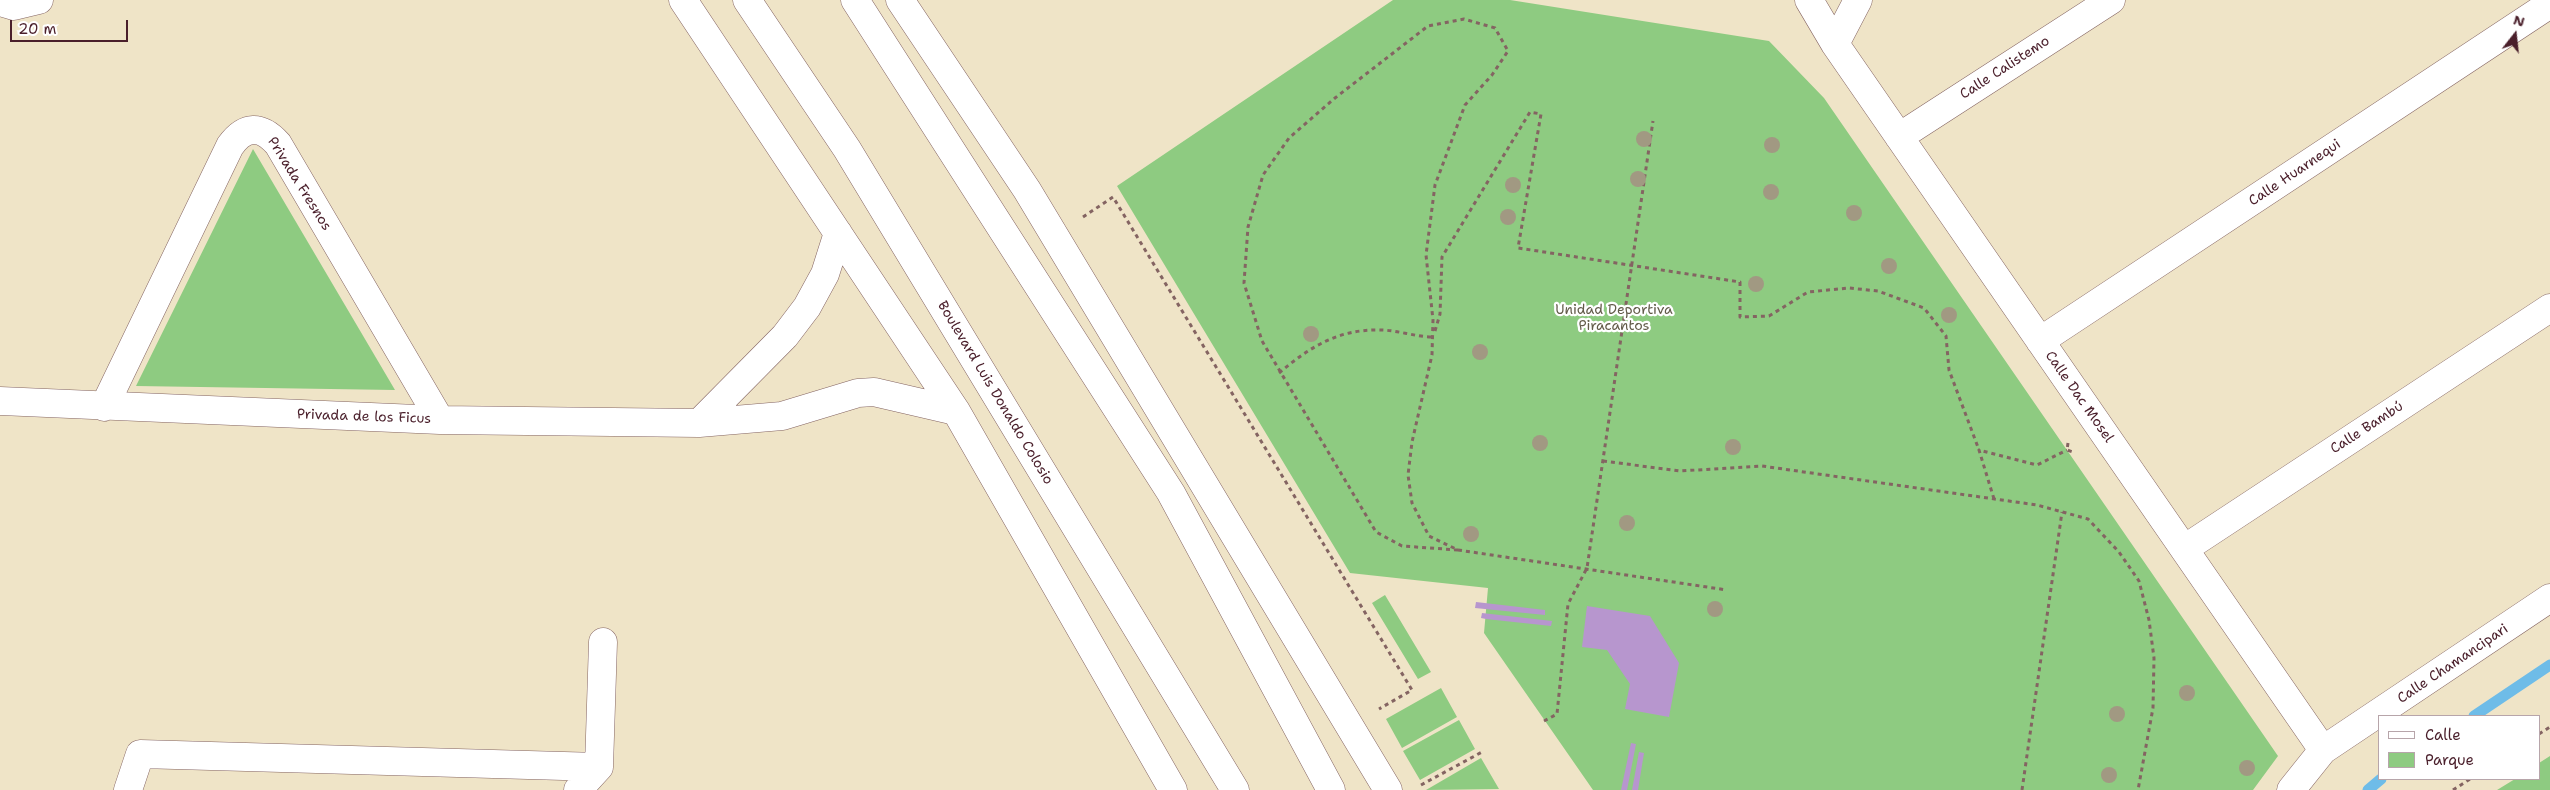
<!DOCTYPE html>
<html>
<head>
<meta charset="utf-8">
<style>
  body { margin:0 }
  #map { position:relative; width:2550px; height:790px; overflow:hidden; background:#efe4c7; font-family:"Shantell Sans",sans-serif }
  canvas { display:block }
  .legend { position:absolute; left:2378px; top:715px; width:162px; height:65px; box-sizing:border-box; background:#fff; border:1px solid #b7a5aa; margin:0; padding:6px 9px; list-style:none; font-size:15px; color:#4a1f2b }
  .legend li { display:flex; align-items:center; gap:10px; height:25px }
  .legend b { width:25px; border:1px solid #b7a5aa }
  .north { position:absolute; left:2490px; top:10px; width:50px; height:50px; -webkit-text-stroke:4px #fff; paint-order:stroke; rotate:16deg; font-size:14px; font-weight:700; line-height:20px; text-align:center; color:#4a1f2b }
  .north::after { content:''; display:block; margin:auto; width:18px; height:22px; background:#4a1f2b; clip-path:polygon(50% 0,100% 100%,50% 72%,0 100%) }
  .scale { position:absolute; left:10px; top:20px; width:118px; height:22px; box-sizing:border-box; border:2px solid #4a1f2b; border-top:0; padding-left:6px; font-size:15px; line-height:18px; white-space:nowrap; color:#4a1f2b; -webkit-text-stroke:4px #fff; paint-order:stroke }
</style>
</head>
<body>
<div id="map">
<canvas width="2550" height="790"></canvas>
<ul class="legend">
<li><b style="height:6px;background:#fff"></b>Calle</li>
<li><b style="height:14px;background:#8ecb81"></b>Parque</li>
</ul>
<div class="north">N</div>
<div class="scale">20 m</div>
</div>
<script>
const c = document.querySelector('canvas').getContext('2d');
c.lineJoin = 'round';
function paint(path, color) { c.fillStyle = color; c.fill(path, 'evenodd'); }
function stroke(path, color, width, dash) { c.strokeStyle = color; c.lineWidth = width; c.lineCap = dash ? 'butt' : 'round'; c.setLineDash(dash || []); c.stroke(path); }
function write(font, color, halo, rows, align = 'center') {
  c.font = font + ' "Shantell Sans",sans-serif'; c.lineWidth = 4.5; c.setLineDash([]); c.textBaseline = 'middle'; c.strokeStyle = halo; c.fillStyle = color; for (const [text, x, y, turn = 0] of rows) {
    c.save(); c.translate(x, y); c.rotate((+turn || 0) * Math.PI / 180); c.textAlign = isNaN(turn) ? turn : align; if (halo) c.strokeText(text, 0, 0); c.fillText(text, 0, 0); c.restore();
  }
}
paint(new Path2D(`
  M1393,0H1510L1769,41L1824,98L2278,756L2253,790H1593L1484,633L1488,588L1350,573L1117,186Z
  M253,149L395,390L136,386Z
  M1385,595L1431,672L1418,679L1372,603Z
  M1441,688L1457,717L1402,748L1386,719Z
  M1459,720L1475,749L1420,780L1403,751Z
  M2550,756V790H2497L2515,779H2539V763Z
  M1481,758L1499,789L1426,790Z`), '#8ecb81');
stroke(new Path2D(`
  M2474,716L2550,665
  M2368,790L2381,779`), '#6ebce8', 11);
paint(new Path2D(`
  M1476,602L1545,610V615L1475,608Z
  M1587,606L1650,616L1679,663L1669,717L1625,709L1630,684L1607,650L1582,647Z
  M1482,613L1552,621L1551,626L1486,619L1481,618Z
  M1631,743L1636,744L1627,790H1621Z
  M1639,752L1644,753L1638,790H1632Z`), '#b796ce');
const minor = new Path2D(`
  M683,0L956,411L1173,790
  M900,0L1027,190L1388,790
  M1809,0L1835,44L2323,750
  M0,2L14,6L39,0
  M1835,44L1858,0
  M1899,137L2111,0
  M2040,341L2550,4
  M0,401L440,420L699,423L782,416L858,393L874,392L956,411
  M104,407L230,146C245,125 261,125 278,144L440,420
  M699,423L785,336L807,307L825,274L838,233
  M2184,549L2550,308
  M599,767L603,642
  M128,790L140,754L599,767
  M578,790L599,767
  M2291,790L2323,750L2550,598`);
const major = new Path2D(`
  M747,0L847,149L1235,790
  M855,0L1171,493L1331,790`);
stroke(minor, '#846462', 29);
stroke(major, '#846462', 29);
stroke(new Path2D(`
  M1083,217L1113,197L1412,690L1379,709
  M1435,331L1440,314L1442,257L1530,112L1541,114L1518,248L1740,282V317L1769,316L1808,292L1849,288L1878,291L1924,308L1946,336L1949,370L1979,450
  M1279,373C1310,347 1338,329 1380,330C1397,330 1416,337 1433,337
  M2068,443L2067,450L2073,452
  M1603,461L1680,471L1762,466L2037,505L2088,519L2119,552L2139,581L2149,620L2154,658L2153,708L2138,790
  M1994,499L1979,450L2037,465L2067,450
  M1458,550L1402,546L1376,532L1262,341L1244,283L1248,227L1263,175L1289,138L1335,98L1428,26L1464,19L1495,28L1508,51L1492,75L1465,105L1435,185L1426,255L1433,320L1432,355L1412,442L1408,475L1412,503L1429,536L1458,550L1727,590
  M1544,721L1557,714L1568,604L1587,568L1653,121
  M2539,734L2550,727
  M1421,785L1482,752
  M2022,790L2062,512
  M2453,790L2470,779`), '#846462', 3, [4, 4]);
stroke(minor, '#fff', 28);
stroke(major, '#fff', 28);
c.fillStyle = '#a19982';
for (const [x, y] of [
  [1644,139],
  [1772,145],
  [1638,179],
  [1513,185],
  [1771,192],
  [1854,213],
  [1508,217],
  [1889,266],
  [1756,284],
  [1949,315],
  [1311,334],
  [1480,352],
  [1540,443],
  [1733,447],
  [1627,523],
  [1471,534],
  [1715,609],
  [2187,693],
  [2117,714],
  [2247,768],
  [2109,775]
]) { c.beginPath(); c.arc(x, y, 8, 0, 2 * Math.PI); c.fill(); }
write('14px', '#4a1f2b', '#fff', [
  ["Calle Calistemo",2005,68,-33],
  ["Calle Huarnequi",2295,173,-34],
  ["Privada Fresnos",299,184,58],
  ["Boulevard Luis Donaldo Colosio",995,393,59],
  ["Calle Dac Mosel",2079,397,55],
  ["Privada de los Ficus",364,417,2],
  ["Calle Bambú",2367,428,-33],
  ["Calle Chamancipari",2453,664,-34]
]);
write('14px', '#625b49', '#fff', [
  ["Unidad Deportiva",1614,310],
  ["Piracantos",1614,326]
]);
</script>
</body>
</html>
